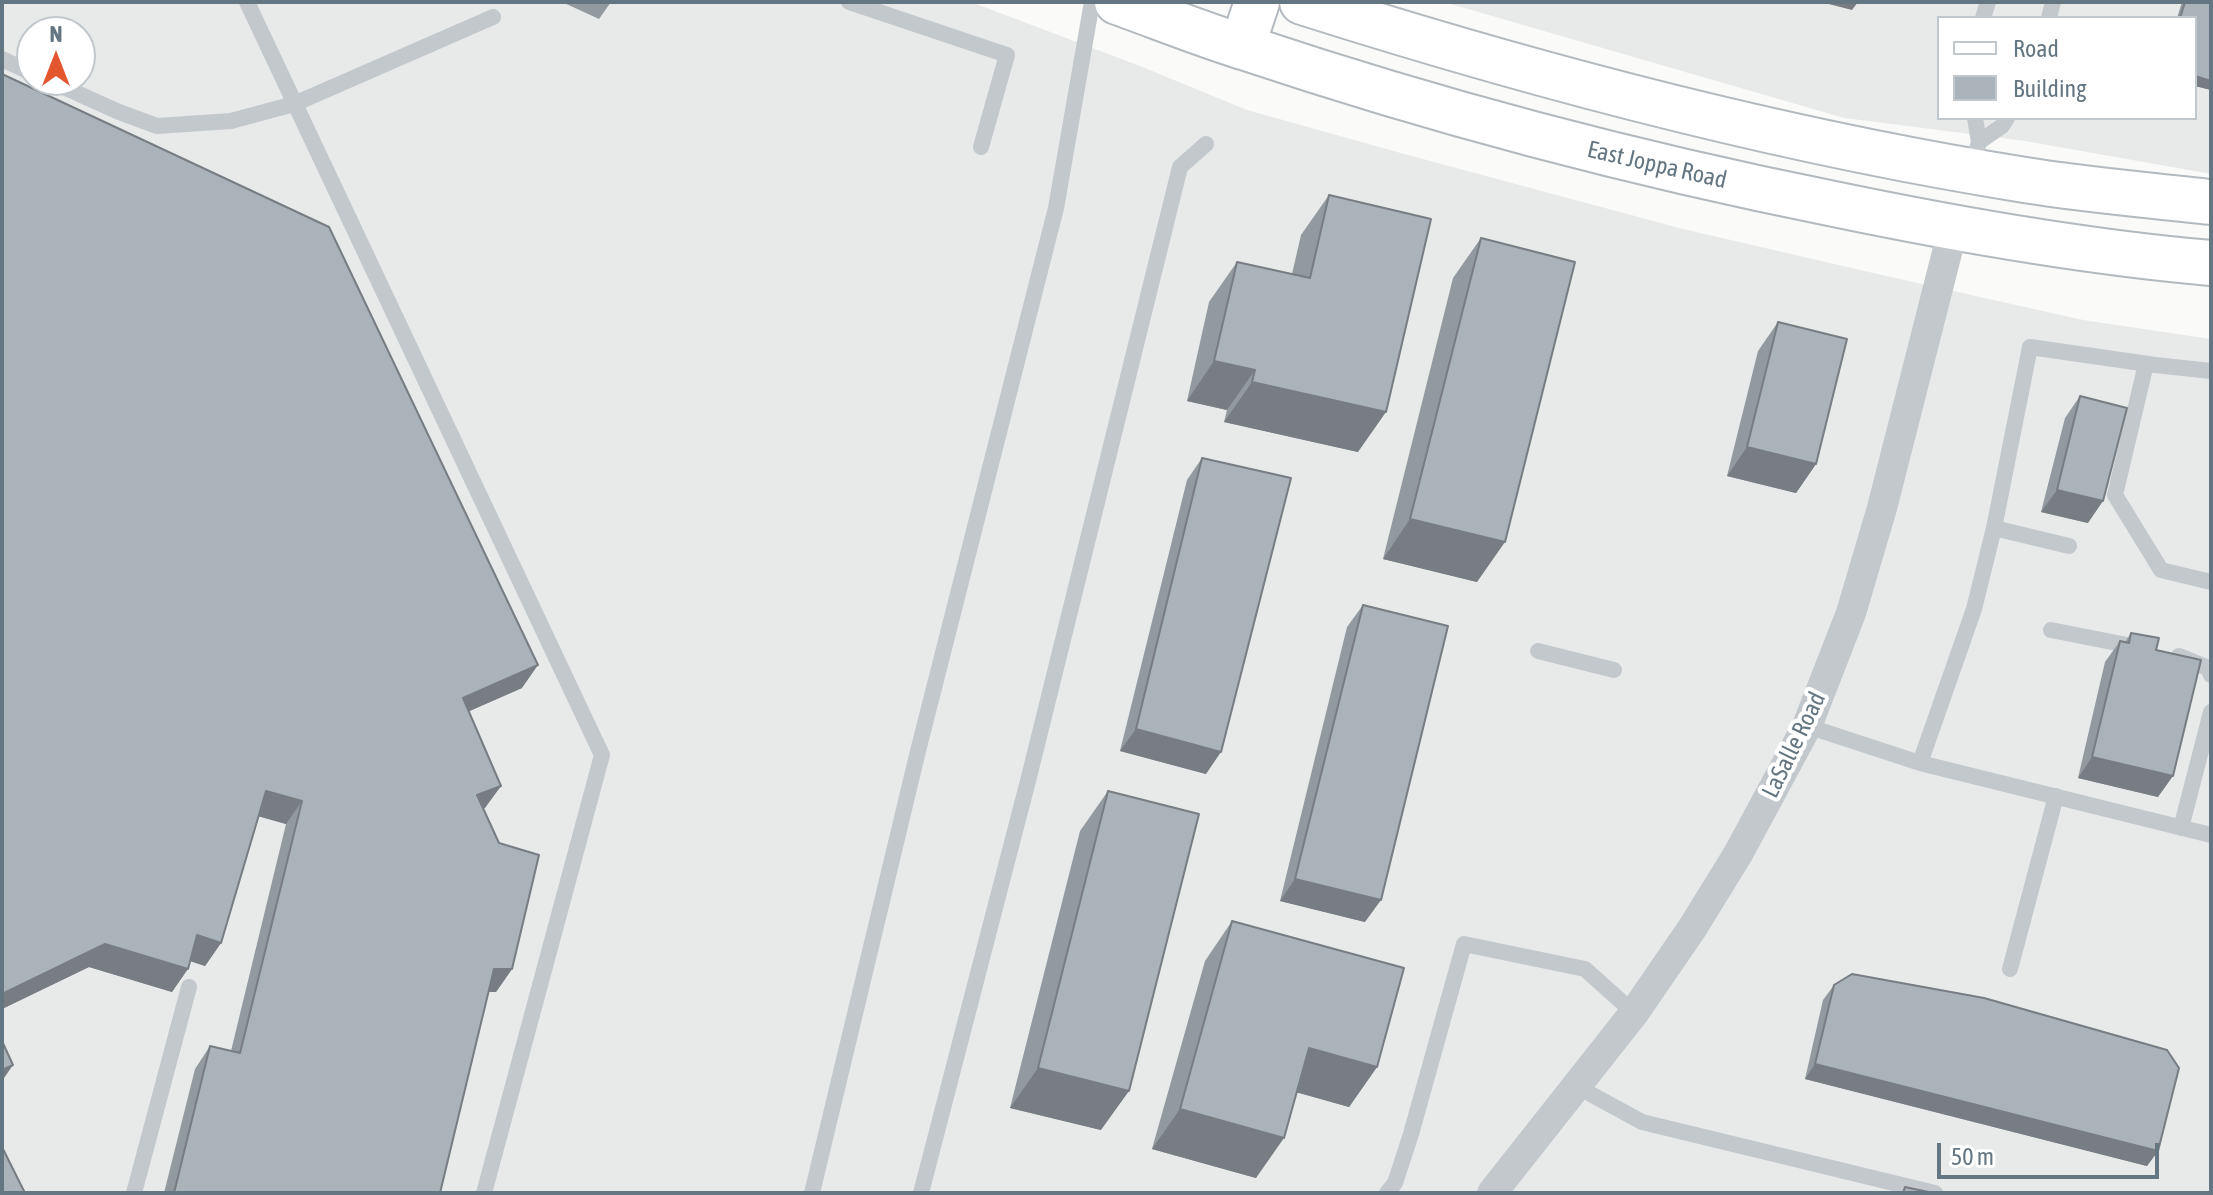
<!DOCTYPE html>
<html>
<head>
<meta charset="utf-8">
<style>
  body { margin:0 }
  #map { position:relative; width:2213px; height:1195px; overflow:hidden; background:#fafaf8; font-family:"Asap Condensed",sans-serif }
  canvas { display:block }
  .frame { position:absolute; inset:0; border:4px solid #657683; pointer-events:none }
  .legend { position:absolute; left:1937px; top:16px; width:260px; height:104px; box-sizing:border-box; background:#fff; border:2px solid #c1c8cd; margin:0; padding:10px 14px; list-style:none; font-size:24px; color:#657683 }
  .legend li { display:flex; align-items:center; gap:16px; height:40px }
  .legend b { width:40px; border:2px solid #c1c8cd }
  .north { position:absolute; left:16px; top:16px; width:80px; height:80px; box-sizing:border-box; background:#fff; border:2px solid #c1c8cd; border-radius:50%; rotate:0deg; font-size:22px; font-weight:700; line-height:32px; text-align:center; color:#657683 }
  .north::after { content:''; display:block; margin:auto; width:28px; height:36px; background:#e4572e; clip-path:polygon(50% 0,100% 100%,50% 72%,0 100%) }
  .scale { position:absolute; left:1937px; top:1143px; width:222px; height:36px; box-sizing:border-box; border:4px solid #657683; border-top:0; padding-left:10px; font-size:24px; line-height:28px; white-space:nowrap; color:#657683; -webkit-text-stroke:6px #fff; paint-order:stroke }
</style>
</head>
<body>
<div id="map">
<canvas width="2213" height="1195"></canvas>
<div class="frame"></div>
<ul class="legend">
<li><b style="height:10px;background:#fff"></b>Road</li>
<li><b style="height:22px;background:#aab3b9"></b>Building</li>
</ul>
<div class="north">N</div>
<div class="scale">50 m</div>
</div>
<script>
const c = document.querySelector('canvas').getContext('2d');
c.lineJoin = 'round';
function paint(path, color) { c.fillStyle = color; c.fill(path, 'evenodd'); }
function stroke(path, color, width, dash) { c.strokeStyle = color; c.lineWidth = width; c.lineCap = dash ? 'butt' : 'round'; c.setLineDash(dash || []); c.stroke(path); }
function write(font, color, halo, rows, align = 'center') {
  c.font = font + ' "Asap Condensed",sans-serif'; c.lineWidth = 8; c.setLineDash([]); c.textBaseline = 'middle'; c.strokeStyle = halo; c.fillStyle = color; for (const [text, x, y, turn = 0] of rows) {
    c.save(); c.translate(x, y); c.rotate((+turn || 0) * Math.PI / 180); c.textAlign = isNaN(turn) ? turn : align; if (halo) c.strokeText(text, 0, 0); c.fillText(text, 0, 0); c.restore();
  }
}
paint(new Path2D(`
  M2,2H971L1140,66L1247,110L1408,155L1683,229L1882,275L2083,320L2211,339V1193H2ZM32,32H80V80H32Z
  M1444,2H2211V174L2025,141L1844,118ZM1939,18H2195V118H1939Z`), '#e8e9e9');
const secondary = new Path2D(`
  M1117,2C1159,17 1201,34 1243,47C1437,112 1634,164 1834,204C1959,230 2084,252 2211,263
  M1302,2C1538,77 1779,141 2025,180C2086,190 2149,195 2211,202
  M1242,47L1257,2`);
stroke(secondary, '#b3babf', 48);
stroke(new Path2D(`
  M247,2L602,755L484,1193
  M849,2L1007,55L981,147
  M1983,18L1988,2
  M2049,18L2053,2
  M2,59L32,73
  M48,80L119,112L157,126L231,121L294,104L493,17
  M1979,142L2002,126L2007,118
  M1971,170L1979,142L1975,118
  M2146,364L2115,495L2161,570L2211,582
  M1994,528L2069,546
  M2051,630L2137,647
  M1538,651L1614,670
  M2179,656L2208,668L2211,675
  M1807,726L1920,763L2211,835
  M1920,763L1974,609L1994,528L2030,347L2155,365L2211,371
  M2181,828L2211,712
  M2010,969L2056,796
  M1576,1086L1642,1122L1935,1193
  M134,1193L189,987
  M812,1193L918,751L1056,208L1092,2
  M921,1193L1029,777L1180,167L1206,144
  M1387,1193L1395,1183L1411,1134L1464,944L1585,969L1634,1013`), '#c3c8cc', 16);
stroke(new Path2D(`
  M1492,1193L1634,1013L1693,927L1738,854L1807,726L1851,613L1882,508L1953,229`), '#c3c8cc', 30);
stroke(secondary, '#fff', 44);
paint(new Path2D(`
  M562,2H611L599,19Z
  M2182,2H2211V90L2195,86V18H2177Z
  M2,74L522,688L469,711L501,786L483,809L512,969L496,992H489L440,1193H164L195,1069L210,1046L231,1051L286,824L259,816L221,943L205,966L190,961L172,992L89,967L2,1009Z
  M1329,195L1358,452L1224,422L1227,410L1187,401L1209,302L1237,262L1292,274L1301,235Z
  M1481,238L1477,582L1383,559L1453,278Z
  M1778,322L1816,464L1796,493L1727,476L1758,351Z
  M2080,396L2088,523L2041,512L2065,418Z
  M1202,458L1206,774L1120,751L1187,480Z
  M1363,605L1365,922L1280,901L1347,627Z
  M2131,633L2156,650L2158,797L2078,778L2105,662L2120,641L2125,642Z
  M1108,791L1101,1130L1010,1108L1080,831Z
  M1232,921L1377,1067L1349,1107L1297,1092L1256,1178L1152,1149L1205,961Z
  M1834,985L2158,1151L2147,1166L1805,1079L1823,1000Z`), '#929a9f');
paint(new Path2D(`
  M1821,2H1858L1852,10Z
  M2195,76L2211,81V90L2195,86Z
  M1214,361L1255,370L1227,410L1187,401Z
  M1252,382L1386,412L1358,452L1224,422Z
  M1747,447L1816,464L1796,493L1727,476Z
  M2057,490L2103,501L2088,523L2041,512Z
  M1410,519L1505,542L1477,582L1383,559Z
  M538,665L522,688L447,721L463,698Z
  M1136,729L1221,752L1206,774L1120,751Z
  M2092,757L2173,776L2158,797L2078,778Z
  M501,786L485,808L461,818L477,795Z
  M266,791L302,801L286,824L250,814Z
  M1295,879L1381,900L1365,922L1280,901Z
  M197,935L221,943L205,966L181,958Z
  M105,944L188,969L172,992L89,967L2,1009V994Z
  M494,969H512L496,992H478Z
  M1309,1048L1377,1067L1349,1107L1281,1088Z
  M1815,1064L2158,1151L2147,1166L1805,1079Z
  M13,1065L2,1081V1070Z
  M1038,1068L1129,1091L1101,1130L1010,1108Z
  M1180,1109L1284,1138L1256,1178L1152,1149Z`), '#777d82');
const building = new Path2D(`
  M2185,2H2211V81L2195,76V18H2180Z
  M2,74L329,227L538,665L463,698L501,786L477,795L499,843L539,855L512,969H494L440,1193H174L210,1046L240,1053L302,801L266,791L221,943L197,935L188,969L105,944L2,994Z
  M1329,195L1431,219L1386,412L1252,382L1255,370L1214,361L1237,262L1310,278Z
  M1481,238L1575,262L1505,542L1410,519Z
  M1778,322L1847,339L1816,464L1747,447Z
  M2080,396L2127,408L2103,501L2057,490Z
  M1202,458L1291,478L1221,752L1136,729Z
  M1363,605L1448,626L1381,900L1295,879Z
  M2131,633L2159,638L2156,650L2201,660L2173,776L2092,757L2120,641L2129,643Z
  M1108,791L1199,814L1129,1091L1038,1068Z
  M1232,921L1404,968L1377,1067L1309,1048L1284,1138L1180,1109Z
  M1852,974L1984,998L2167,1050L2179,1068L2158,1151L1815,1064L1834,985Z
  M2,1041L13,1065L2,1070Z
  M2,1147L25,1193H2Z
  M1905,1187L1933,1193H1903Z`);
paint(building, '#aab3b9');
stroke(building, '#777d82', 2);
write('24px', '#657683', '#fff', [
  ["East Joppa Road",1657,165,13],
  ["LaSalle Road",1794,745,-64]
]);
</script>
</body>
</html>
